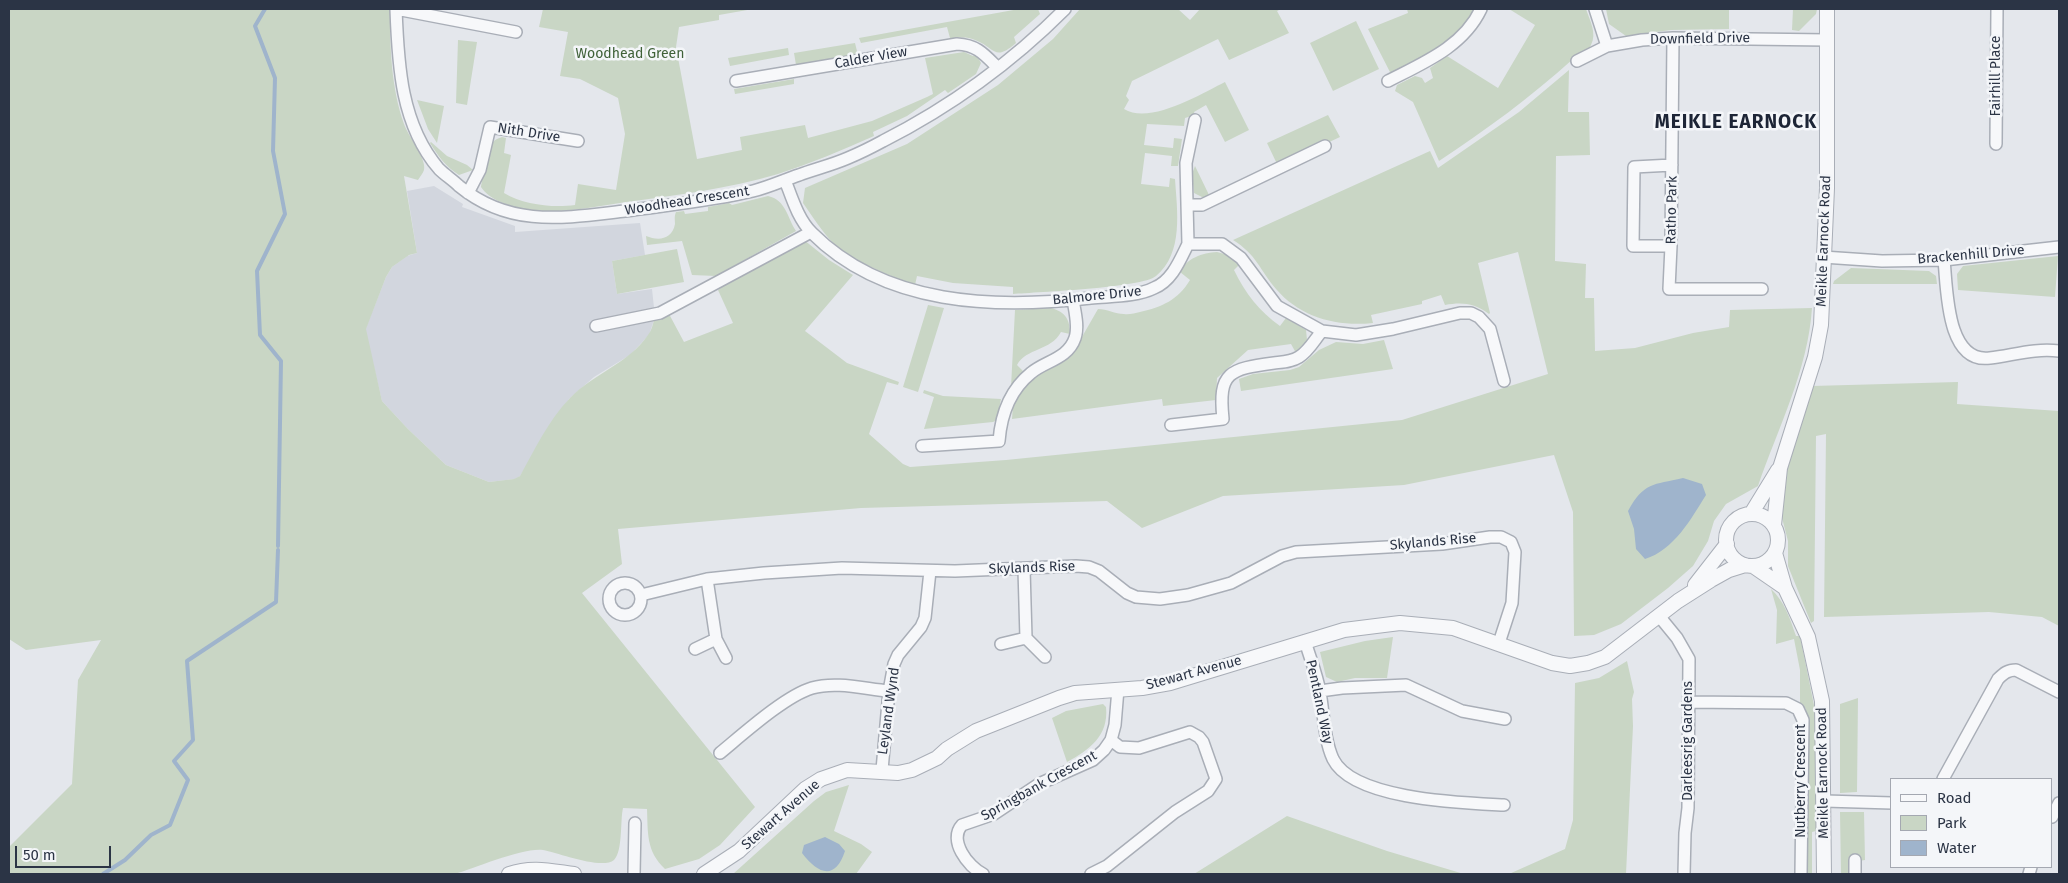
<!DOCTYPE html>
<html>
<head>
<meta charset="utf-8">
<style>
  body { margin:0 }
  #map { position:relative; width:2068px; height:883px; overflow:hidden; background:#e4e7ec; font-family:"Fira Sans",sans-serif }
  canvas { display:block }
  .frame { position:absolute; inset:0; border:10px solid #2b3445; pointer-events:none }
  .legend { position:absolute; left:1890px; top:778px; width:162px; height:90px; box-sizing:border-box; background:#f4f6f9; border:1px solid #a4a8b1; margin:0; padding:6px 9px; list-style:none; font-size:15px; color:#2b3445 }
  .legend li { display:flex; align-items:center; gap:10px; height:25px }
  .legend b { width:25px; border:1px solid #a4a8b1 }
  .scale { position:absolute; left:15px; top:846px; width:96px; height:22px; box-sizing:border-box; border:2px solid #2b3445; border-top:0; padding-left:6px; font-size:15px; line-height:18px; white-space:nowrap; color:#2b3445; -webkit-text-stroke:4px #f4f6f9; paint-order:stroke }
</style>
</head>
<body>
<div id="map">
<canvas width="2068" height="883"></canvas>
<div class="frame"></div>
<ul class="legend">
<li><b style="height:6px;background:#f7f8fa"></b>Road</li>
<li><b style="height:14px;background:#c9d6c5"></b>Park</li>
<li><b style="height:14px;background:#9fb4cc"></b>Water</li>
</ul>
<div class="scale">50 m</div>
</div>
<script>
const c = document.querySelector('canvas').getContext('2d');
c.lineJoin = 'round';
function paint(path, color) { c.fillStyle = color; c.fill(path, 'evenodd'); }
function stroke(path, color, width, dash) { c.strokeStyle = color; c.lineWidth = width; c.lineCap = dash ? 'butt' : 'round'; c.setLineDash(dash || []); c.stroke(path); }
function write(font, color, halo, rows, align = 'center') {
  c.font = font + ' "Fira Sans",sans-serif'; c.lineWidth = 5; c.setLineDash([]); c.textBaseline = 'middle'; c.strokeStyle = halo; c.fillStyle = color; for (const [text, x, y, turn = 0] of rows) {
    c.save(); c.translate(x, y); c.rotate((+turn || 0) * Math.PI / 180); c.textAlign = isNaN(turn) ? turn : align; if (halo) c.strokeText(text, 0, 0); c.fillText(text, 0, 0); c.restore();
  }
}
paint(new Path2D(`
  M434,186L463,204L462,207L515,226V232L640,223L645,255L612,261L617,294L652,289L655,317L649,335L630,355L594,377L569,399L520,476L515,479L489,482L446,465L408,429L382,401L365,330L386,277L392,267L407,256L417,253L407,191Z`), '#d2d6de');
paint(new Path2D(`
  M9,9H390C390,47 391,87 404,124C408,136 427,159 424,170C423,173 420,177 418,180L404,176L417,253L409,255L392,267L386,277L366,329L382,401L408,429L446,465L489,482L514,479L520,476C535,449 548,421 570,398C593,374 629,363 648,335C652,330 653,323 655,317L669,314L684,342L733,323L718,290L732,280L804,240L829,260L853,275L805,331L847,363L899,382L898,385L887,382L869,434L903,464L910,467L1006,460L1402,420L1548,374L1518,252L1478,263L1490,313L1489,314C1474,303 1462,302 1445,305L1441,295L1422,301V304L1371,315L1373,323C1336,327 1300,317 1276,289C1259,269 1257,255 1233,240L1430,151L1438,168L1519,112L1569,70L1568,112H1589L1590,155L1556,156L1555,261L1586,264L1585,298H1594L1595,351L1635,348L1693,333L1729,327L1730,310L1812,308C1808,370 1778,428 1758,486L1726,504L1714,521L1708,541L1693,566L1668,588L1621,624L1594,635L1574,636L1573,512L1554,455L1404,485L1223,496L1142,528L1107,501L861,508L618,529L622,564L582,593L755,807L720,845L699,859L665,869C646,851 648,833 647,809L623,808C620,821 623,851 614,860C602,870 559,853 543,850C525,847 474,868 455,874H9V847L72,784L78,680L101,640L26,650L9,639Z
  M543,9H753L719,15V20L679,27L676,47L697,159L742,150L740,137L805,125L808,138L872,121L927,97L933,94L925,58L964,52L973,56L976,54L981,63L976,74L948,93L945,90L907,116L873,132L874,136C843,150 811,163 778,174C727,189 678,195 626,202C593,207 556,215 524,209C510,206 489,200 481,187C481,184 490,146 492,143C494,140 499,138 502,137L506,138L504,153L511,155L504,193C524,205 553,208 575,205L578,184L616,190L625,134L618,98L580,79L560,76L568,32L539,27Z
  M1019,9H1038L1040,14L1014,37L1016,43C994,62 996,48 975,40C966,36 959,38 950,38L947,27L861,43L859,38Z
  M1080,9H1178L1190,20L1200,9H1281L1277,11L1289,33L1229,60L1218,39L1132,81L1126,96L1129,100L1124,109C1150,125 1201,94 1225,82L1249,130L1225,142L1206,105L1194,112L1195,115L1185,118L1184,126L1147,124L1144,145L1173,148L1174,138L1182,139L1178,166H1171L1172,156L1145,153L1141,184L1169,187L1170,178L1175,179C1177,210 1184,253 1156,276C1142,288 1037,292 1013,294V287L953,283L917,276L915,285C894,278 849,259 834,244C823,233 812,216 803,203L805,188L907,144L998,85L1053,39Z
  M1407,9H1475C1462,37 1418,61 1392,76L1368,29L1408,13Z
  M1509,9H1586C1590,21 1597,33 1591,45C1588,52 1579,54 1573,59C1531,97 1486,130 1439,161L1413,102L1395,91L1397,85L1415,76L1422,78L1425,83L1433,78L1430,68L1447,56L1498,88L1535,25Z
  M1606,9H1729V29L1671,30L1626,36L1609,24Z
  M1793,9H1817L1816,14L1799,31L1792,30Z
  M1356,21L1379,69L1333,91L1310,43Z
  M458,40L477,42L467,105L456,103Z
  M855,43L858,55L796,65L794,53Z
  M788,48L789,55L730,66L728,58Z
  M794,79V84L735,94L734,89Z
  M417,100L444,106L437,143L428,129Z
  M1328,115L1340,137L1278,166L1267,143Z
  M431,142L447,156L467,165L473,170L459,175C446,167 438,156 430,143Z
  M1195,166L1210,197H1202L1194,193L1192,174Z
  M768,196C786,200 787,217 796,231L716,276L692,275L682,241L647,245L646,236C658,241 672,240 675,224C675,219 674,217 676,212L684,211L685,214L708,211V207L729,203L732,205Z
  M677,249L684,282L617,294L612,261Z
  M1217,252L1228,255L1240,264L1234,270C1245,293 1260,312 1280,326L1286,318L1306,330L1307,340L1300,350L1296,353L1291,344L1248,350L1217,378L1216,400L1163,406L1162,399L1012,419L1013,405L1024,386L1038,373L1063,362L1071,356L1098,309C1107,309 1115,314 1124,314C1129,315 1135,313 1140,312C1162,307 1178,300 1190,280L1180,272C1187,258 1202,253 1217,252Z
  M2058,256L2055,297L1958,290L1957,274L1963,266Z
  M1851,268L1929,271L1936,276L1937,284H1833L1834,281Z
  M928,305L944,308L918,392L903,387Z
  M1051,308C1066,312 1070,320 1070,334L1061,332C1051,351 1026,348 1017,365L1024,372L1011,387L1015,310Z
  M1384,340L1393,369L1241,391L1239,379L1253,374L1290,370L1299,367L1319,350L1336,342L1363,344Z
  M1958,382L1957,404L2059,411V626L2042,617L1989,612L1824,617L1826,434L1816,436L1814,621L1811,623L1788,566V541L1782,518V484L1812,386Z
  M924,390L943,396L1001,399L999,409H1001L997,420L993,422L924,429L934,397L923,393Z
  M1771,589C1785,602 1790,619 1796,636H1800L1817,720L1816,831L1812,832V874H1805L1806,709L1800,704V670L1794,639L1776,644L1777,610Z
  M1393,637L1387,678H1355L1337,682L1326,677L1320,652L1365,641Z
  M1627,661L1634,692L1632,699L1633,726L1626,874H1509L1565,849L1573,820L1575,683L1599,678Z
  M1858,698L1857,792L1840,793V704Z
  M1103,704L1106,707C1109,736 1089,750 1067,762L1052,718L1066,711Z
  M849,785L834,831L861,844L872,852L856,874H733L814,801L826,792Z
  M1840,812H1864L1865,860L1859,861L1858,855H1850L1848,874H1841Z
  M1287,816L1387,851L1464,874H1194Z`), '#c9d6c5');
paint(new Path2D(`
  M1683,478L1702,484L1706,495C1691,519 1674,550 1645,559L1636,549L1634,529L1628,511C1644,482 1653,485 1683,478Z
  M825,837L839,844L845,851C835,881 818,874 802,853L804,845Z`), '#9fb4cc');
stroke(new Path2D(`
  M265,9L255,26L275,78L273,151L285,214L257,271L260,335L281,361L278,546
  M103,874L125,860L151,835L170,825L188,780L174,761L193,740L187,661L276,602L278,550`), '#9fb4cc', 4);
const minor = new Path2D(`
  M396,9C398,65 401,125 439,169C445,175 453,180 459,186C510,228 564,218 625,211C667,205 712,201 753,191C769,187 784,180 799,175C815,169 832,165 848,158C860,153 872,147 883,141C950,107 1012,62 1065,9
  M396,9L516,32
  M1595,9L1607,46
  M1673,38L1671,246L1669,289H1762
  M1577,61L1607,46L1642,40L1673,38L1827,40
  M736,81L957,44C977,45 984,54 998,68
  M1388,81C1423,63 1463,47 1481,9
  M1996,144L1997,9
  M785,180C792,198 798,219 812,233C885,306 995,309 1091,298C1111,296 1136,297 1154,288C1172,281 1180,260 1188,244H1222L1241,258L1277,306L1322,331L1356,335L1393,329L1460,313H1471L1479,317L1490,329L1504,381
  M468,193L480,170L490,127L578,141
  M1188,205H1202L1325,146
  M1188,244L1186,163L1195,120
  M1671,246H1633L1634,167L1672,165
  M1823,257L1882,261L1944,260L2059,247
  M1944,260C1947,288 1946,364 1990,358C2014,355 2035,348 2059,351
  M596,326L660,313L811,232
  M1171,425L1223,419C1218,372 1229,369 1274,363C1283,362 1291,362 1299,357C1309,351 1315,339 1322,331
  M922,446L999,441C1001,415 1010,390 1031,373C1045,361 1068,359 1075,338C1079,327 1075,312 1073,300
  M1024,569L1026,638
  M707,579L716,639L726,658
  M609 599a16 16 0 1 1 32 0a16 16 0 1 1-32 0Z
  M641,595L707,579L764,573L842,568L955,571L1076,566L1089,567L1099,571L1127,593L1136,597L1160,599L1188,595L1231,583L1282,556L1296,552L1442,544L1490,537H1501L1511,542L1515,552L1512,603L1499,643
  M1659,616L1677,638L1689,659L1688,808L1685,833L1684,874
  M1305,641C1310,658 1317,675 1320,692C1324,715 1324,739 1333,759C1353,800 1464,803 1504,805
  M1001,644L1026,638L1045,657
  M695,649L716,639
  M1320,691L1342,688L1406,685L1462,711L1505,719
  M1689,702L1786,703L1798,709L1803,720L1801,874
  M720,753C742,735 785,696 812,688C836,681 865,689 889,691
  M882,770L889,691L894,664L898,655L921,627L925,618L930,571
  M1943,779L1998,679C2004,673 2008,670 2016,670L2059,692
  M1825,801L1892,803
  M2052,817L2059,803
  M1855,860V874
  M634,874L635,823
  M983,874C968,867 948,840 962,825L994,814L1039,784L1093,760L1104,750L1111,740L1115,725L1118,689
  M1091,874L1107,866L1175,812L1208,791L1216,779L1203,742L1199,737L1190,732L1139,748L1120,747L1111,740
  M2029,874L2031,867`);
const tertiary = new Path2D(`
  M1751,514L1778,470
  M1726 540a26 26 0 1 1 52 0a26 26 0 1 1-52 0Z
  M1774,525L1780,468L1815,357L1821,325L1827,188V9
  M1775,553L1785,588L1808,637L1822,701L1824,874
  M1753,566L1785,588
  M1695,585L1727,544
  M509,874C532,866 551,871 574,874
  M704,874L739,851L805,789L821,779L847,770L898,773L912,770L937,758L947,749L976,731L1059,698L1075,693L1142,688L1170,683L1344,630L1400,623L1453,628L1552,663L1570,666L1588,663L1605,657L1678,601L1711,580L1729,570L1745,565`);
stroke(minor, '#a9aeb7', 14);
stroke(tertiary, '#a9aeb7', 16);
stroke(minor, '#f7f8fa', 11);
stroke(tertiary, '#f7f8fa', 14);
write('14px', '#2b3445', '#f4f6f9', [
  ["Downfield Drive",1700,39,-1],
  ["Calder View",871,58,-10],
  ["Fairhill Place",1996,76,-90],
  ["Nith Drive",529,133,9],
  ["Woodhead Crescent",687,201,-9],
  ["Ratho Park",1672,210,-89],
  ["Meikle Earnock Road",1824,241,-88],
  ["Brackenhill Drive",1971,255,-5],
  ["Balmore Drive",1097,296,-6],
  ["Skylands Rise",1433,542,-5],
  ["Skylands Rise",1032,568,-2],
  ["Stewart Avenue",1194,673,-15],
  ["Pentland Way",1319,702,78],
  ["Leyland Wynd",889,711,-82],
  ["Darleesrig Gardens",1688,741,-90],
  ["Meikle Earnock Road",1823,773,-91],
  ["Nutberry Crescent",1801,781,-90],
  ["Springbank Crescent",1039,786,-29],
  ["Stewart Avenue",781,815,-41]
]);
write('14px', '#3f6138', '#f4f6f9', [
  ["Woodhead Green",630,54]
]);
c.letterSpacing = '1px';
write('bold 19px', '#1d2536', '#f4f6f9', [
  ["MEIKLE EARNOCK",1736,123]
]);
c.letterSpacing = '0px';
</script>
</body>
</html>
